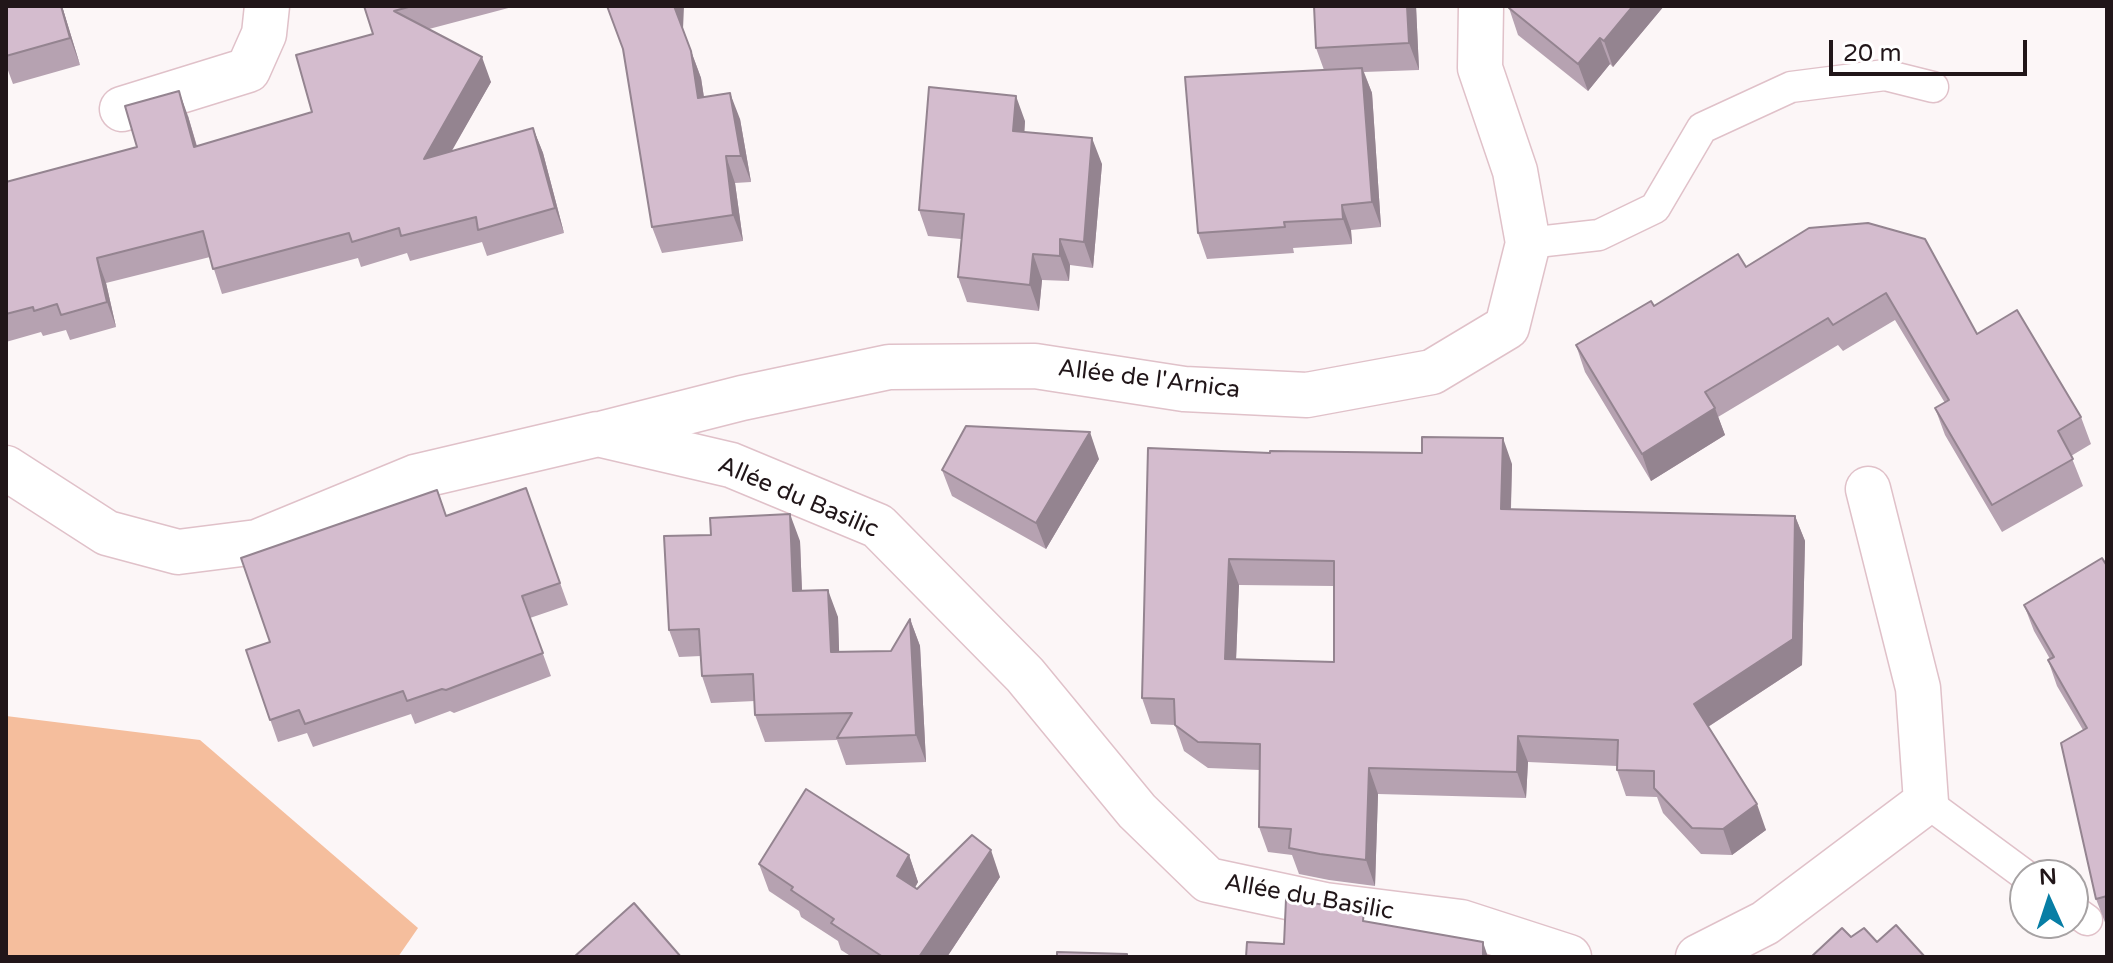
<!DOCTYPE html>
<html>
<head>
<meta charset="utf-8">
<style>
  body { margin:0 }
  #map { position:relative; width:2113px; height:963px; overflow:hidden; background:#fcf6f7; font-family:"Varela Round",sans-serif }
  canvas { display:block }
  .frame { position:absolute; inset:0; border:8px solid #211619; pointer-events:none }
  .north { position:absolute; left:2009px; top:859px; width:80px; height:80px; box-sizing:border-box; background:#fff; border:2px solid #a6a2a3; border-radius:50%; rotate:357deg; font-size:22px; font-weight:700; line-height:32px; text-align:center; color:#211619 }
  .north::after { content:''; display:block; margin:auto; width:28px; height:36px; background:#077ea5; clip-path:polygon(50% 0,100% 100%,50% 72%,0 100%) }
  .scale { position:absolute; left:1829px; top:40px; width:198px; height:36px; box-sizing:border-box; border:4px solid #211619; border-top:0; padding-left:10px; font-size:24px; line-height:28px; white-space:nowrap; color:#211619; -webkit-text-stroke:6px #fff; paint-order:stroke }
</style>
</head>
<body>
<div id="map">
<canvas width="2113" height="963"></canvas>
<div class="frame"></div>
<div class="north">N</div>
<div class="scale">20 m</div>
</div>
<script>
const c = document.querySelector('canvas').getContext('2d');
c.lineJoin = 'round';
function paint(path, color) { c.fillStyle = color; c.fill(path, 'evenodd'); }
function stroke(path, color, width, dash) { c.strokeStyle = color; c.lineWidth = width; c.lineCap = dash ? 'butt' : 'round'; c.setLineDash(dash || []); c.stroke(path); }
function write(font, color, halo, rows, align = 'center') {
  c.font = font + ' "Varela Round",sans-serif'; c.lineWidth = 6; c.setLineDash([]); c.textBaseline = 'middle'; c.strokeStyle = halo; c.fillStyle = color; for (const [text, x, y, turn = 0] of rows) {
    c.save(); c.translate(x, y); c.rotate((+turn || 0) * Math.PI / 180); c.textAlign = isNaN(turn) ? turn : align; if (halo) c.strokeText(text, 0, 0); c.fillText(text, 0, 0); c.restore();
  }
}
paint(new Path2D(`
  M6,716L200,740L418,928L398,957H6Z`), '#f5be9d');
const service = new Path2D(`
  M1528,243L1599,235L1655,208L1702,128L1791,87L1885,75L1933,87
  M1926,802L2025,875
  M2073,910L2087,920`);
const minor = new Path2D(`
  M122,109L248,70L264,34L267,6
  M604,433L742,398L889,367L1035,366L1184,389L1307,395L1432,372L1507,327L1528,243L1515,171L1480,68L1481,6
  M6,468L107,533L178,552L257,542L415,477L598,434L731,465L878,526L1025,675L1137,811L1208,880L1325,905L1461,922L1569,957
  M1698,957L1765,923L1926,802L1918,688L1868,489`);
stroke(service, '#e0c1c9', 33);
stroke(minor, '#e0c1c9', 47);
stroke(service, '#fff', 30);
stroke(minor, '#fff', 44);
paint(new Path2D(`
  M6,6H62L80,65L13,84L6,65Z
  M364,6H516L429,29L491,82L451,151L533,128L543,153L564,233L487,256L482,242L410,261L407,253L361,267L358,258L222,294L210,257L106,283L116,327L70,340L66,330L43,336L41,332L6,342V182L137,147L188,116L197,146L312,112L373,34Z
  M1416,6L1419,70L1364,72L1372,93L1381,227L1351,230L1352,244L1293,248L1294,253L1207,259L1198,233L1324,70L1316,48Z
  M1511,6H1664L1613,67L1610,64L1588,91L1518,35L1509,8Z
  M683,29L701,78L704,97L740,119L751,182L735,183L743,241L662,253L652,227Z
  M1025,121L1024,132L1102,164L1093,268L1070,265L1069,281L1042,280L1039,311L967,302L958,277L961,239L928,236L919,210Z
  M1809,228L1977,334L2081,417L2091,444L2071,456L2083,486L2002,532L1945,435L1935,408L1945,403L1895,320L1843,351L1838,345L1718,417L1725,435L1651,481L1585,372L1576,345L1654,306L1746,267Z
  M1148,448L1512,464L1511,509L1795,516L1805,541L1802,665L1708,727L1766,830L1732,855L1701,854L1663,813L1657,797L1626,796L1617,770V766L1528,762L1526,798L1378,794L1375,886L1329,880L1299,874L1292,855L1268,852L1259,827L1260,770L1208,768L1184,751L1175,725L1151,724L1142,698ZM1239,585L1334,586V662L1236,660Z
  M1099,459L1046,549L952,496L942,470Z
  M526,488L568,605L530,618L551,676L454,713L450,711L415,724L411,714L313,747L307,733L278,742L246,650L270,642L446,516Z
  M800,541L802,591L838,617L839,652L891,651L910,619L920,646L926,762L846,765L837,740L765,742L755,715V701L711,703L702,676L701,656L679,657L669,630Z
  M2107,566V924L2106,925L2096,899L2083,730L2057,686L2048,660L2050,659L2034,631L2024,605Z
  M909,855L918,882L915,888L917,889L1000,877L947,957H852L841,950L838,941L801,917L799,911L769,891L759,864Z`), '#b6a2b1');
paint(new Path2D(`
  M61,6H62L80,65L70,38Z
  M674,6H684L683,29Z
  M1407,6H1416L1419,70L1409,43Z
  M1633,6H1664L1613,67L1604,41Z
  M1600,38L1610,64L1588,91L1578,64Z
  M691,51L701,78L708,125L698,98Z
  M482,57L491,82L433,184L424,159Z
  M1362,68L1372,93L1381,227L1372,202Z
  M179,91L188,116L204,172L194,147Z
  M730,93L740,119L751,182L741,156Z
  M1016,96L1025,121L1023,157L1013,131Z
  M533,128L543,153L564,233L555,208Z
  M1092,138L1102,164L1093,268L1084,242Z
  M726,156L735,183L743,241L733,215Z
  M1342,205L1351,230L1352,244L1343,219Z
  M1060,239L1070,265L1069,281L1060,256Z
  M1033,254L1042,280L1039,311L1030,285Z
  M97,258L106,283L116,327L107,302Z
  M1715,408L1725,435L1651,481L1642,454Z
  M1090,432L1099,459L1046,549L1036,523Z
  M1503,438L1512,464L1510,534L1501,509Z
  M790,514L800,541L803,618L793,591Z
  M1795,516L1805,541L1802,665L1703,730L1694,704Z
  M1229,559L1239,585L1235,685L1225,659Z
  M828,590L838,617L840,679L831,652Z
  M910,619L920,646L926,762L916,735Z
  M1518,736L1528,762L1526,798L1517,772Z
  M1369,768L1378,794L1375,886L1366,860Z
  M1757,804L1766,830L1732,855L1723,829Z
  M991,850L1000,877L947,957H919Z
  M909,855L918,882L906,902L897,876Z
  M1483,942L1488,957H1483Z`), '#948490');
const building = new Path2D(`
  M6,6H61L70,38L6,56Z
  M364,6H412L394,11L482,57L424,159L533,128L555,208L478,230L476,217L401,236L399,228L352,242L349,233L213,269L203,231L97,258L107,302L61,315L57,304L34,311L33,307L6,314V182L137,147L125,106L179,91L194,147L312,112L296,55L373,34Z
  M607,6H674L691,51L698,98L730,93L741,156H726L733,215L652,227L623,49Z
  M1314,6H1407L1409,43L1316,48Z
  M1511,6H1633L1604,41L1600,38L1578,64L1509,8Z
  M1362,68L1372,202L1342,205L1343,219L1284,222L1285,227L1198,233L1185,77Z
  M929,87L1016,96L1013,131L1092,138L1084,242L1060,239V256L1033,254L1030,285L958,277L964,214L919,210Z
  M1868,223L1925,239L1977,334L2017,310L2081,417L2058,431L2073,459L1992,505L1935,408L1949,400L1886,293L1833,325L1828,318L1705,392L1715,408L1642,454L1576,345L1651,301L1654,306L1738,254L1746,267L1809,228Z
  M966,426L1090,432L1036,523L942,470Z
  M1422,437L1503,438L1501,509L1795,516L1793,639L1694,704L1757,804L1723,829L1692,828L1654,788V771L1617,770L1618,740L1518,736L1517,772L1369,768L1366,860L1320,854L1289,848L1291,829L1259,827L1260,744L1198,742L1175,725L1174,699L1142,698L1148,448L1270,453V451L1422,453ZM1229,559L1334,561V662L1225,659Z
  M526,488L560,583L522,596L543,653L446,690L442,689L407,701L403,691L305,724L299,710L270,720L246,650L270,642L241,558L437,490L446,516Z
  M790,514L793,591L828,590L831,652L891,651L910,619L916,735L837,738L852,713L755,715L753,674L702,676L699,629L669,630L664,536L711,535L710,518Z
  M2102,558L2107,566V896L2096,899L2061,743L2087,728L2048,660L2054,657L2024,605Z
  M806,789L909,855L897,876L917,889L972,835L991,850L919,957H883L831,923L834,919L791,890L793,887L759,864Z
  M1286,899L1364,911L1363,921L1483,942V957H1246L1247,942L1284,944Z
  M634,903L681,957H574Z
  M1896,925L1925,957H1811L1842,928L1851,937L1864,928L1877,942Z
  M1057,952L1127,954V957H1057Z`);
paint(building, '#d4bcce');
stroke(building, '#948490', 2);
write('24px', '#211619', '#fff', [
  ["Allée de l'Arnica",1149,380,7],
  ["Allée du Basilic",798,498,23],
  ["Allée du Basilic",1309,898,10]
]);
</script>
</body>
</html>
